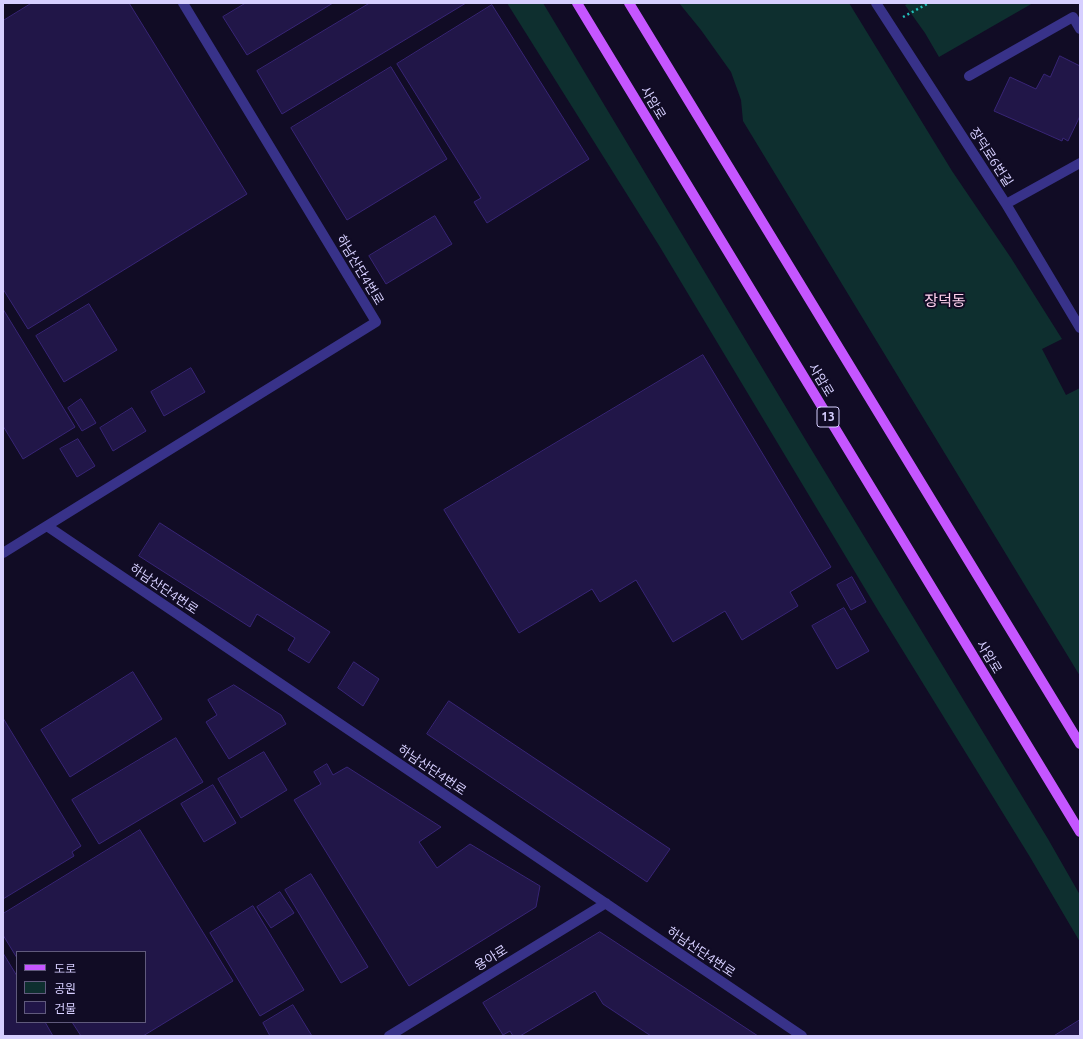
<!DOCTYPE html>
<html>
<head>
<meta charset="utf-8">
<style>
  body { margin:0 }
  #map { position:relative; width:1083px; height:1039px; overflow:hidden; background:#110c25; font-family:Ubuntu,"Noto Sans KR",sans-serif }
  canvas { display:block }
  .frame { position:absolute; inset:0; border:4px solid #d6cfff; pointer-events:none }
  .legend { position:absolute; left:16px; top:951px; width:130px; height:72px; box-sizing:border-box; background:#110c25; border:1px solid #605a7c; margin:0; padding:5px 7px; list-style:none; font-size:12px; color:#d6cfff }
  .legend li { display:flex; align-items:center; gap:8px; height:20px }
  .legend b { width:20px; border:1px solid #605a7c }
</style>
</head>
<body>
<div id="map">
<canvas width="1083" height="1039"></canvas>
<div class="frame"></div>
<ul class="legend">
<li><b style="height:5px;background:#c556ff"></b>도로</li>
<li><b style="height:11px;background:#0e2f2f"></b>공원</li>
<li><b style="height:11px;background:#211648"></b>건물</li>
</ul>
</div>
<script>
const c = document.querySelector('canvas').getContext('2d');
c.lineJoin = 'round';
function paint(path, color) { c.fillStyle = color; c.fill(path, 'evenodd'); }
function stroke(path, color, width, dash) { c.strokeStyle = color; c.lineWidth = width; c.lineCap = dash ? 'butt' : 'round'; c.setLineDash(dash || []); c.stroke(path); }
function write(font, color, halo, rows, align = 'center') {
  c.font = font + ' Ubuntu,"Noto Sans KR",sans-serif'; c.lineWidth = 4; c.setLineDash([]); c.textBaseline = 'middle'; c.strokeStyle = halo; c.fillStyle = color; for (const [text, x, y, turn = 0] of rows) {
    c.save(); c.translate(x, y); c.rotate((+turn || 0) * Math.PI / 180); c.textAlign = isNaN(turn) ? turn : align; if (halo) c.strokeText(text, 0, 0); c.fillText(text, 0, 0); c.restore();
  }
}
paint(new Path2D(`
  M507,3H543L808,444L1048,839L1080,895V942L1030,857L879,612L660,247Z
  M679,3H849L952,171L1011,258L1062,339L1042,349L1066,395L1080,388V676L743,121L741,100L731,72L701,30Z
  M909,3H1033L939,57L925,33L905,5Z`), '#0e2f2f');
const building = new Path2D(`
  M32,3H129L247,194L28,329L3,289V21Z
  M246,3H333L247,55L223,17Z
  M370,3H466L282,114L257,71Z
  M492,5L589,159L487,223L474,202L481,198L397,64Z
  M1060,56L1080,66V116L1068,141L1063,138L1062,141L994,111L1010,77L1036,89L1044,74L1050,77Z
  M391,67L447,159L347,220L291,128Z
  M435,216L452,244L386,284L369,256Z
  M89,304L117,350L64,382L36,336Z
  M3,309L75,427L23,459L3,426Z
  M703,355L831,567L790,592L798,606L742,640L725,611L673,642L636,580L600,602L592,589L519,633L444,510Z
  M191,368L205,392L164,416L151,392Z
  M81,399L96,423L82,431L68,408Z
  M132,408L146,431L113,451L100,428Z
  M78,439L95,466L77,477L60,449Z
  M160,523L330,632L309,663L288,650L295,638L257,614L250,627L139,556Z
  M852,577L866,602L851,610L837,585Z
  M844,608L869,651L837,669L812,626Z
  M354,662L379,679L363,706L338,688Z
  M133,672L162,719L70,777L41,730Z
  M234,685L281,715L286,724L229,759L206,722L217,715L208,700Z
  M449,701L670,849L647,882L427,734Z
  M3,718L81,846L72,852L74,856L3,899Z
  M176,738L203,782L99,844L72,800Z
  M264,752L287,790L241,818L218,779Z
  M327,764L333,775L347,767L441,827L419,842L437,868L470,844L540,886L536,907L409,986L294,800L321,784L314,772Z
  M213,785L236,823L204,842L181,804Z
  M140,830L233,981L143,1036H81L72,1022H145V952H17V958L3,935V914Z
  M311,874L368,967L341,983L285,890Z
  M280,892L294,913L271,928L257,907Z
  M253,906L304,990L260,1016L210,933Z
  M600,932L758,1036H651L603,1004L595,991L520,1036H513L510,1031L503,1035L483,1003Z
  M3,953L17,976V1022H45L53,1036H3Z
  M293,1005L312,1036H270L263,1023Z
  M1080,1020V1036H1054Z`);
paint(building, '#211648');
stroke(building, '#382576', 1);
stroke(new Path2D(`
  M903,17L929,3`), '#22c1bc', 2.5, [2, 3]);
stroke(new Path2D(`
  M876,3L1006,204L1080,328
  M969,76L1073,17L1080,29
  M1006,204L1080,163
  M47,526L802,1036
  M3,553L376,322L183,3
  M389,1036L606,903`), '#383289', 10);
stroke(new Path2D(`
  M577,3L1080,832
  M629,3L1080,744`), '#c556ff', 10);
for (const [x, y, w] of [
  [828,417,22]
]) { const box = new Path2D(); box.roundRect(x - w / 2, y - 10, w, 20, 3); c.fillStyle = '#110c25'; c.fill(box); stroke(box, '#d6cfff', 1); }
write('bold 12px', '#d6cfff', null, [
  ["13",828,417]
]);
write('13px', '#d6cfff', '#110c25', [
  ["사암로",653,103,59],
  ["장덕로6번길",991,157,57],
  ["하남산단4번로",360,270,59],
  ["사암로",821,380,59],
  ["하남산단4번로",164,589,34],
  ["사암로",989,657,59],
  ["하남산단4번로",432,770,34],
  ["하남산단4번로",701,952,34],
  ["용아로",491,958,-32]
]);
write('15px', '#ffd1ed', '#110c25', [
  ["장덕동",945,301]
]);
</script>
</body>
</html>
